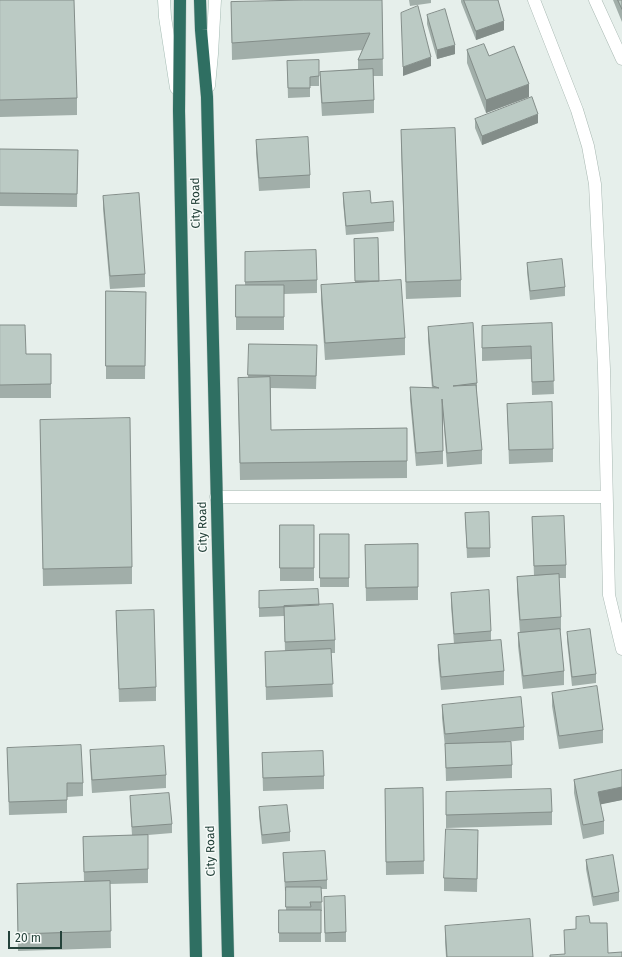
<!DOCTYPE html>
<html>
<head>
<meta charset="utf-8">
<style>
  body { margin:0 }
  #map { position:relative; width:622px; height:957px; overflow:hidden; background:#e6efeb; font-family:"Fira Sans",sans-serif }
  canvas { display:block }
  .scale { position:absolute; left:8px; top:931px; width:54px; height:18px; box-sizing:border-box; border:2px solid #24423a; border-top:0; padding-left:5px; font-size:12px; line-height:14px; white-space:nowrap; color:#24423a; -webkit-text-stroke:3px #f7fbf9; paint-order:stroke }
</style>
</head>
<body>
<div id="map">
<canvas width="622" height="957"></canvas>
<div class="scale">20 m</div>
</div>
<script>
const c = document.querySelector('canvas').getContext('2d');
c.lineJoin = 'round';
function stroke(path, color, width, dash) { c.strokeStyle = color; c.lineWidth = width; c.lineCap = dash ? 'butt' : 'round'; c.setLineDash(dash || []); c.stroke(path); }
function paint(path, color) { c.fillStyle = color; c.fill(path, 'evenodd'); }
function write(font, color, halo, rows, align = 'center') {
  c.font = font + ' "Fira Sans",sans-serif'; c.lineWidth = 3; c.setLineDash([]); c.textBaseline = 'middle'; c.strokeStyle = halo; c.fillStyle = color; for (const [text, x, y, turn = 0] of rows) {
    c.save(); c.translate(x, y); c.rotate((+turn || 0) * Math.PI / 180); c.textAlign = isNaN(turn) ? turn : align; if (halo) c.strokeText(text, 0, 0); c.fillText(text, 0, 0); c.restore();
  }
}
const street = new Path2D(`
  M534,0L577,110L588,146L595,184L604,369L609,595L622,649
  M595,0L622,59
  M216,497H606`);
const secondary = new Path2D(`
  M164,0L165,17L176,88
  M209,86L212,54L215,0`);
const highway = new Path2D(`
  M180,0L179,111L196,957
  M200,0L201,30L207,97L228,957`);
stroke(street, '#a8b8b2', 13);
stroke(secondary, '#a4bbb3', 13);
stroke(highway, '#c2cac8', 13);
stroke(street, '#fff', 12);
stroke(secondary, '#fff', 12);
stroke(highway, '#2f6f62', 12);
paint(new Path2D(`
  M0,0L77,98V115L0,117Z
  M382,0L383,76H373L374,100V113L322,116L320,85V72L358,69V60L362,50L232,60L231,2Z
  M409,0H431V3L410,6Z
  M461,0H498L504,30L476,40L461,2Z
  M613,0H622V22Z
  M427,15L455,54L437,59L427,24Z
  M467,50L489,56L529,97L486,113L467,63Z
  M287,61L319,76V86H310V97L288,98Z
  M475,119L538,123L482,145L475,128Z
  M401,130L461,280V297L406,299L401,147Z
  M256,140L310,175V188L259,191L256,153Z
  M0,149L78,150L77,207L0,206Z
  M343,193L371,203L394,222V231L346,235L343,202Z
  M103,196L145,274V287L110,289L103,209Z
  M378,238L379,281L405,338V355L325,360L321,301V285L355,283L354,239Z
  M245,252L317,280V293L284,294V330H236V285H245Z
  M527,263L565,287V296L530,300L527,272Z
  M106,291L146,292L145,379H106Z
  M552,323L554,394L532,395L531,359L482,361V326Z
  M0,325L26,354H51V398H0Z
  M428,327L477,383V396L482,450V464L447,467L443,415V464L416,466L410,400V387L432,388L428,340Z
  M249,344L317,358L316,389L271,388V430L407,428V478L240,480L238,394L248,377Z
  M507,404L553,449V462L509,464Z
  M40,420L132,567V584L43,586Z
  M465,513L490,548V557L467,558Z
  M532,517L566,565V578H559L561,617V630L560,631L564,671V685L523,689L518,646V633H520L517,590V577L534,576Z
  M280,525H314V581H280Z
  M320,534H349V587H320Z
  M418,544V600L366,601L365,545Z
  M259,591L319,605L335,640V653H331L333,697L266,700L265,652L285,651L284,616L259,617Z
  M451,593L491,631V641L504,671V685L441,690L438,659V645L454,644L451,606Z
  M116,611L156,687V701L119,702Z
  M567,632L596,674V683L572,686L567,641Z
  M552,693L603,730V743L559,749L552,706Z
  M442,705L524,727V740L506,742L512,765V778L446,781L445,747L442,718Z
  M7,748L83,783V796L67,797V813L9,815Z
  M90,750L166,775V788L92,793L90,763Z
  M262,753L324,776V789L263,791Z
  M622,770V800L600,804L604,821V834L583,839L574,793V780Z
  M423,788L424,874L386,875L385,789Z
  M446,792L552,812V825L446,828Z
  M130,796L172,824V833L148,835V883L110,884L111,948L18,951L17,884L84,882L83,837L132,835L130,805Z
  M259,807L290,832V841L262,844L259,816Z
  M478,843L477,892L444,891V878Z
  M283,853L327,880V889H321L322,911H321V942H279V910H286V891H285Z
  M586,860L619,892V901L593,906L586,869Z
  M324,906L346,932V942H325Z
  M445,926L533,957H446L445,942Z`), '#a1aea9');
paint(new Path2D(`
  M504,21V30L476,40V31Z
  M455,45V54L437,59V50Z
  M431,57V66L403,76V67Z
  M529,84V97L486,113V100Z
  M538,114V123L482,145V136Z
  M622,787V800L598,805V792Z`), '#838d89');
const building = new Path2D(`
  M0,0H74L77,98L0,100Z
  M304,0H382L383,59L358,60L370,33L232,43L231,2Z
  M464,0H498L504,21L476,31Z
  M618,0H622V9Z
  M418,6L431,57L403,67L401,13Z
  M445,9L455,45L437,50L427,15Z
  M484,44L489,56L514,46L529,84L486,100L467,50Z
  M319,60V76L310,77V88H288L287,61Z
  M373,69L374,100L322,103L320,72Z
  M532,97L538,114L482,136L475,119Z
  M455,128L461,280L406,282L401,130Z
  M308,137L310,175L259,178L256,140Z
  M0,149L78,150L77,194L0,193Z
  M370,191L371,203L393,201L394,222L346,226L343,193Z
  M139,193L145,274L110,276L103,196Z
  M378,238L379,281H355L354,239Z
  M316,250L317,280L245,282V252Z
  M562,259L565,287L530,291L527,263Z
  M401,280L405,338L325,343L321,285Z
  M236,285H284V317H236Z
  M106,291L146,292L145,366H106Z
  M473,323L477,383L453,386L476,385L482,450L447,453L442,399L443,451L416,453L410,387L439,388L433,386L428,327Z
  M552,323L554,381L532,382L531,346L482,348V326Z
  M0,325H25L26,354H51V384L0,385Z
  M249,344L317,345L316,376L248,375Z
  M270,377L271,430L407,428V461L240,463L238,378Z
  M552,402L553,449L509,450L507,404Z
  M130,418L132,567L43,569L40,420Z
  M489,512L490,548H467L465,513Z
  M564,516L566,565L534,566L532,517Z
  M280,525H314V568H280Z
  M320,534H349V578H320Z
  M418,544V587L366,588L365,545Z
  M559,574L561,617L520,620L517,577Z
  M318,589L319,605L259,608V591Z
  M489,590L491,631L454,634L451,593Z
  M333,604L335,640L285,642L284,606Z
  M154,610L156,687L119,689L116,611Z
  M560,629L564,671L523,676L518,633Z
  M590,629L596,674L572,677L567,632Z
  M501,640L504,671L441,677L438,645Z
  M331,649L333,684L266,687L265,652Z
  M597,686L603,730L559,736L552,693Z
  M521,697L524,727L445,734L442,705Z
  M511,742L512,765L446,768L445,744Z
  M81,745L83,783H67V800L9,802L7,748Z
  M164,746L166,775L92,780L90,750Z
  M323,751L324,776L263,778L262,753Z
  M622,770V787L598,792L604,821L583,825L574,780Z
  M423,788L424,861L386,862L385,789Z
  M551,789L552,812L446,815V792Z
  M169,793L172,824L132,827L130,796Z
  M287,805L290,832L262,835L259,807Z
  M446,829L478,830L477,879L444,878Z
  M148,835V869L84,872L83,837Z
  M325,851L327,880L285,882L283,853Z
  M613,855L619,892L593,897L586,860Z
  M110,881L111,931L18,934L17,884Z
  M286,887H321L322,902H310L311,907H286Z
  M345,896L346,932L325,933L324,897Z
  M279,910H321V933H279Z
  M589,916L590,923H607L608,953L622,952V957H550V955L565,954L564,930L576,929V917Z
  M530,919L533,957H447L445,926Z`);
paint(building, '#bbcac4');
stroke(building, '#838d89', 1);
write('12px', '#24423a', '#f7fbf9', [
  ["City Road",196,203,-91],
  ["City Road",203,527,-91],
  ["City Road",211,851,-91]
]);
</script>
</body>
</html>
